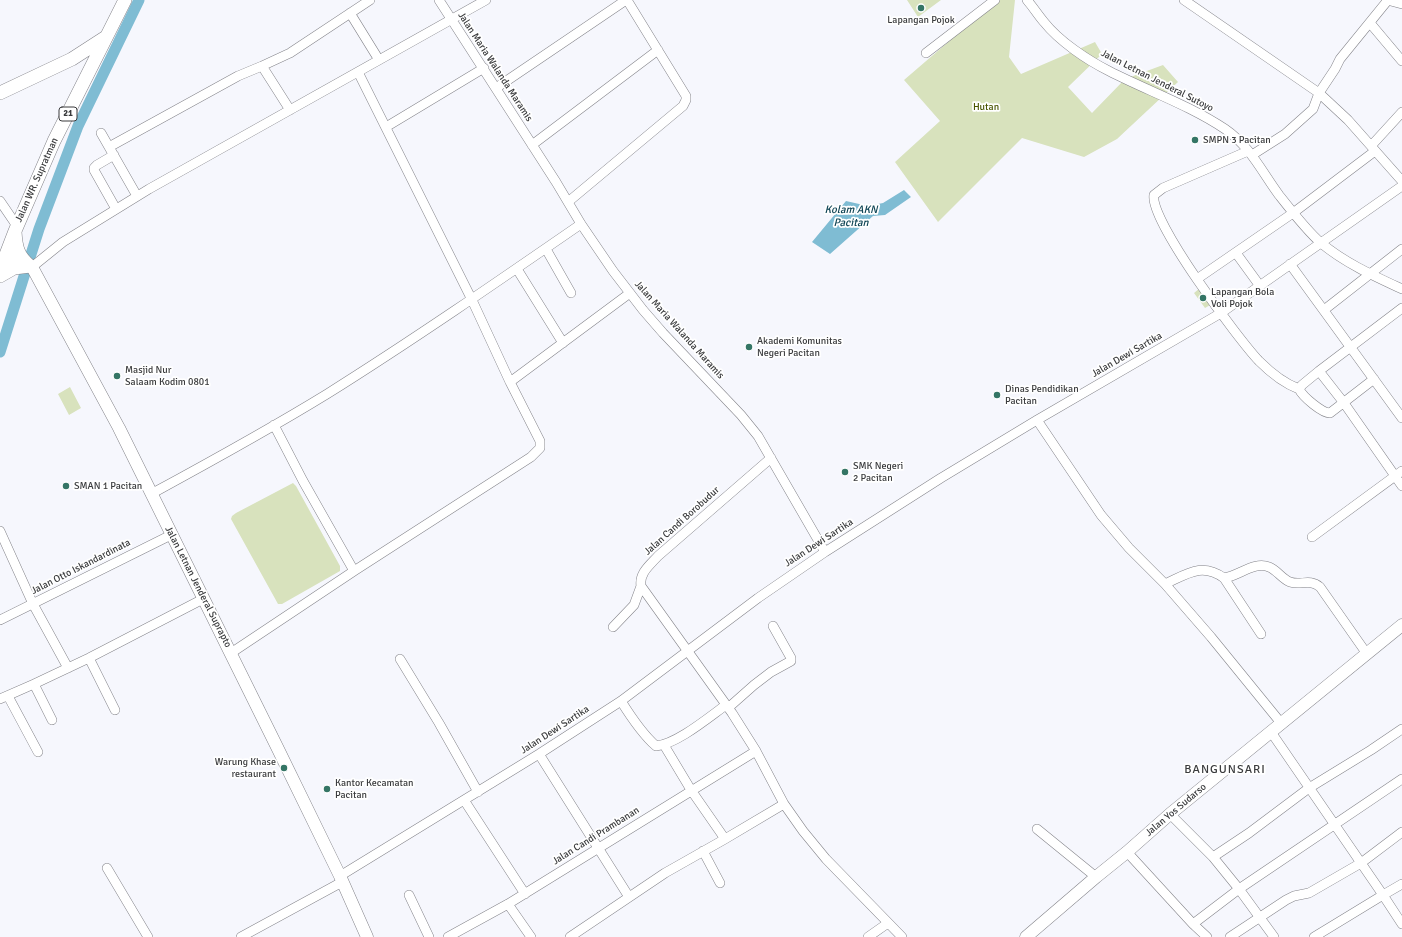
<!DOCTYPE html>
<html>
<head>
<meta charset="utf-8">
<style>
  body { margin:0 }
  canvas { display:block; background:#f6f7fd }
</style>
</head>
<body>
<canvas width="1402" height="937"></canvas>
<script>
const c = document.querySelector('canvas').getContext('2d');
c.lineJoin = 'round';
function paint(path, color) { c.fillStyle = color; c.fill(path, 'evenodd'); }
function stroke(path, color, width, dash) { c.strokeStyle = color; c.lineWidth = width; c.lineCap = dash ? 'butt' : 'round'; c.setLineDash(dash || []); c.stroke(path); }
function write(font, color, halo, rows, align = 'center') {
  c.font = font + ' Signika,sans-serif'; c.lineWidth = 3.5; c.setLineDash([]); c.textBaseline = 'middle'; c.strokeStyle = halo; c.fillStyle = color; for (const [text, x, y, turn = 0] of rows) {
    c.save(); c.translate(x, y); c.rotate((+turn || 0) * Math.PI / 180); c.textAlign = isNaN(turn) ? turn : align; if (halo) c.strokeText(text, 0, 0); c.fillText(text, 0, 0); c.restore();
  }
}
paint(new Path2D(`
  M907,0H941L918,17Z
  M997,0H1015L1009,57L1021,74L1095,42L1102,54L1068,87L1092,113L1125,79L1163,65L1178,82L1117,139L1084,157L1022,138L938,222L895,162L940,121L904,80Z
  M1200,288L1212,304L1205,308L1194,293Z
  M70,387L81,408L69,415L58,394Z
  M293,483L296,486L340,566V571L282,604H278L231,519L232,516L236,513Z`), '#d8e2bd');
paint(new Path2D(`
  M904,190L911,197L885,215L873,216L830,254L812,242L846,201L868,206L883,203Z`), '#7fbcd3');
stroke(new Path2D(`
  M0,352L39,229L78,126L139,0`), '#7fbcd3', 11);
const minor = new Path2D(`
  M439,0L556,182L581,224L613,271L643,310L663,333L741,415L758,436L825,552
  M1027,0C1033,7 1038,15 1044,22C1059,41 1087,60 1109,71C1148,91 1189,105 1225,129C1250,146 1262,172 1279,195C1290,209 1307,231 1321,243C1345,263 1374,276 1402,289
  M1184,0L1319,93L1348,120L1402,181
  M1387,0L1402,4
  M350,13L379,60
  M1370,23L1402,61
  M926,53L995,0
  M262,66L290,110
  M496,88L626,0
  M386,127L484,68
  M101,133L137,196
  M532,145L658,50
  M1371,146L1402,112
  M109,147L238,76L262,66L290,53L370,0
  M1248,151L1163,188L1154,195C1149,220 1239,340 1259,361C1271,373 1283,383 1299,389
  M114,155L97,165L94,168V170L116,209
  M1252,155L1285,134L1313,109L1319,93L1335,69L1340,59L1388,0
  M0,201L17,226
  M568,202L683,106L686,100V96L627,0
  M546,249L571,293
  M1236,253L1260,286
  M1290,264L1402,418
  M32,267L63,242L149,189L486,0
  M517,269L563,343
  M1197,279L1293,213L1375,151
  M1324,310L1402,249
  M1319,371L1344,403L1402,486
  M1374,379L1330,413C1322,413 1303,397 1299,389L1302,385L1319,371L1402,308
  M510,382L630,293
  M1037,420L1101,515L1129,548L1165,584L1211,637L1281,723
  M771,458L658,556C650,565 639,573 641,586L732,713L756,751L784,804L803,831L826,859L902,937
  M151,494C210,462 270,429 327,394C413,340 497,282 581,224
  M0,531L33,604L68,668
  M1312,537L1402,471
  M354,571L531,457L540,448V441L510,382L472,300L358,72
  M1224,578L1261,634
  M1165,584C1187,574 1202,562 1224,578C1239,576 1254,561 1269,567C1277,570 1282,579 1290,582C1301,586 1309,578 1320,587L1367,654
  M0,620L171,535
  M613,627L634,605L641,586
  M231,653L354,571L303,481L274,425
  M89,658L115,710
  M400,659L439,723L478,792
  M34,684L52,720
  M8,696L38,752
  M0,699L34,684L89,658L203,599
  M621,701C631,717 642,734 656,746C677,744 709,717 726,705
  M728,708L754,685L771,672L791,661V658L773,626
  M1271,732L1383,895L1402,884
  M664,745L691,790L725,839
  M539,754L629,897
  M464,800L525,894
  M1170,814L1213,857
  M1037,829L1096,877
  M703,851L720,883
  M1127,852L1193,924L1207,937
  M107,868L148,937
  M340,876L539,754L621,701L758,598L825,552L941,478L1037,420L1221,313L1402,186
  M409,895L429,937
  M508,904L531,937
  M1193,924L1239,889L1402,779
  M241,937L342,882
  M448,937L508,904L756,751
  M570,937L665,873L725,839L784,804
  M868,937L888,923
  M1230,937L1286,900L1294,896L1309,893L1361,863L1402,832
  M1274,937L1239,889L1213,857L1249,833L1309,788L1371,750L1402,729
  M1314,937L1383,895L1402,924`);
const major = new Path2D(`
  M6,255L32,267L119,428L278,749L340,876L367,937
  M1026,937L1096,877L1127,852L1170,814L1402,625`);
const highway = new Path2D(`
  M0,93L72,59L106,37
  M15,232C16,248 18,256 30,266
  M0,270L15,231L54,141L125,0
  M0,276L14,268L30,266`);
stroke(minor, '#838389', 10);
stroke(major, '#838389', 13);
stroke(highway, '#838389', 14);
stroke(minor, '#fff', 9);
stroke(major, '#fff', 12);
stroke(highway, '#fff', 13);
for (const [x, y, r, color] of [
  [921,8,4,"#347565"],
  [1195,140,4,"#347565"],
  [1203,298,4,"#347565"],
  [749,347,4,"#347565"],
  [117,376,4,"#347565"],
  [997,395,4,"#347565"],
  [845,472,4,"#347565"],
  [66,486,4,"#347565"],
  [284,768,4,"#347565"],
  [327,789,4,"#347565"]
]) { const dot = new Path2D(); dot.arc(x, y, r, 0, 2 * Math.PI); c.fillStyle = color; c.fill(dot); stroke(dot, '#fff', 1.5); }
for (const [x, y, w] of [
  [68,114,18]
]) { const box = new Path2D(); box.roundRect(x - w / 2, y - 7, w, 14, 3); c.fillStyle = '#fff'; c.fill(box); stroke(box, '#3a3b3d', 1); }
write('bold 9px', '#3a3b3d', null, [
  ["21",68,114]
]);
write('10px', '#3a3b3d', '#fff', [
  ["Lapangan Pojok",921,20,"center"],
  ["SMPN 3 Pacitan",1203,140],
  ["Lapangan Bola",1211,292],
  ["Voli Pojok",1211,304],
  ["Akademi Komunitas",757,341],
  ["Negeri Pacitan",757,353],
  ["Masjid Nur",125,370],
  ["Salaam Kodim 0801",125,382],
  ["Dinas Pendidikan",1005,389],
  ["Pacitan",1005,401],
  ["SMK Negeri",853,466],
  ["2 Pacitan",853,478],
  ["SMAN 1 Pacitan",74,486],
  ["Warung Khase",276,762,"right"],
  ["restaurant",276,774,"right"],
  ["Kantor Kecamatan",335,783],
  ["Pacitan",335,795]
], 'left');
write('10px', '#3a3b3d', '#fff', [
  ["Jalan Maria Walanda Maramis",495,67,57],
  ["Jalan Letnan Jenderal Sutoyo",1157,81,27],
  ["Jalan WR. Supratman",37,180,-66],
  ["Jalan Maria Walanda Maramis",679,330,48],
  ["Jalan Dewi Sartika",1127,355,-30],
  ["Jalan Candi Borobudur",682,521,-42],
  ["Jalan Dewi Sartika",819,543,-33],
  ["Jalan Otto Iskandardinata",81,567,-27],
  ["Jalan Letnan Jenderal Suprapto",198,587,63],
  ["Jalan Dewi Sartika",555,730,-33],
  ["Jalan Yos Sudarso",1176,810,-40],
  ["Jalan Candi Prambanan",596,836,-32]
]);
write('10px', '#485500', '#fff', [
  ["Hutan",986,107]
]);
write('italic 11px', '#0e4454', '#fff', [
  ["Kolam AKN",851,210],
  ["Pacitan",851,223]
]);
c.letterSpacing = '1px';
write('12px', '#3a3b3d', '#fff', [
  ["BANGUNSARI",1225,770]
]);
c.letterSpacing = '0px';
</script>
</body>
</html>
